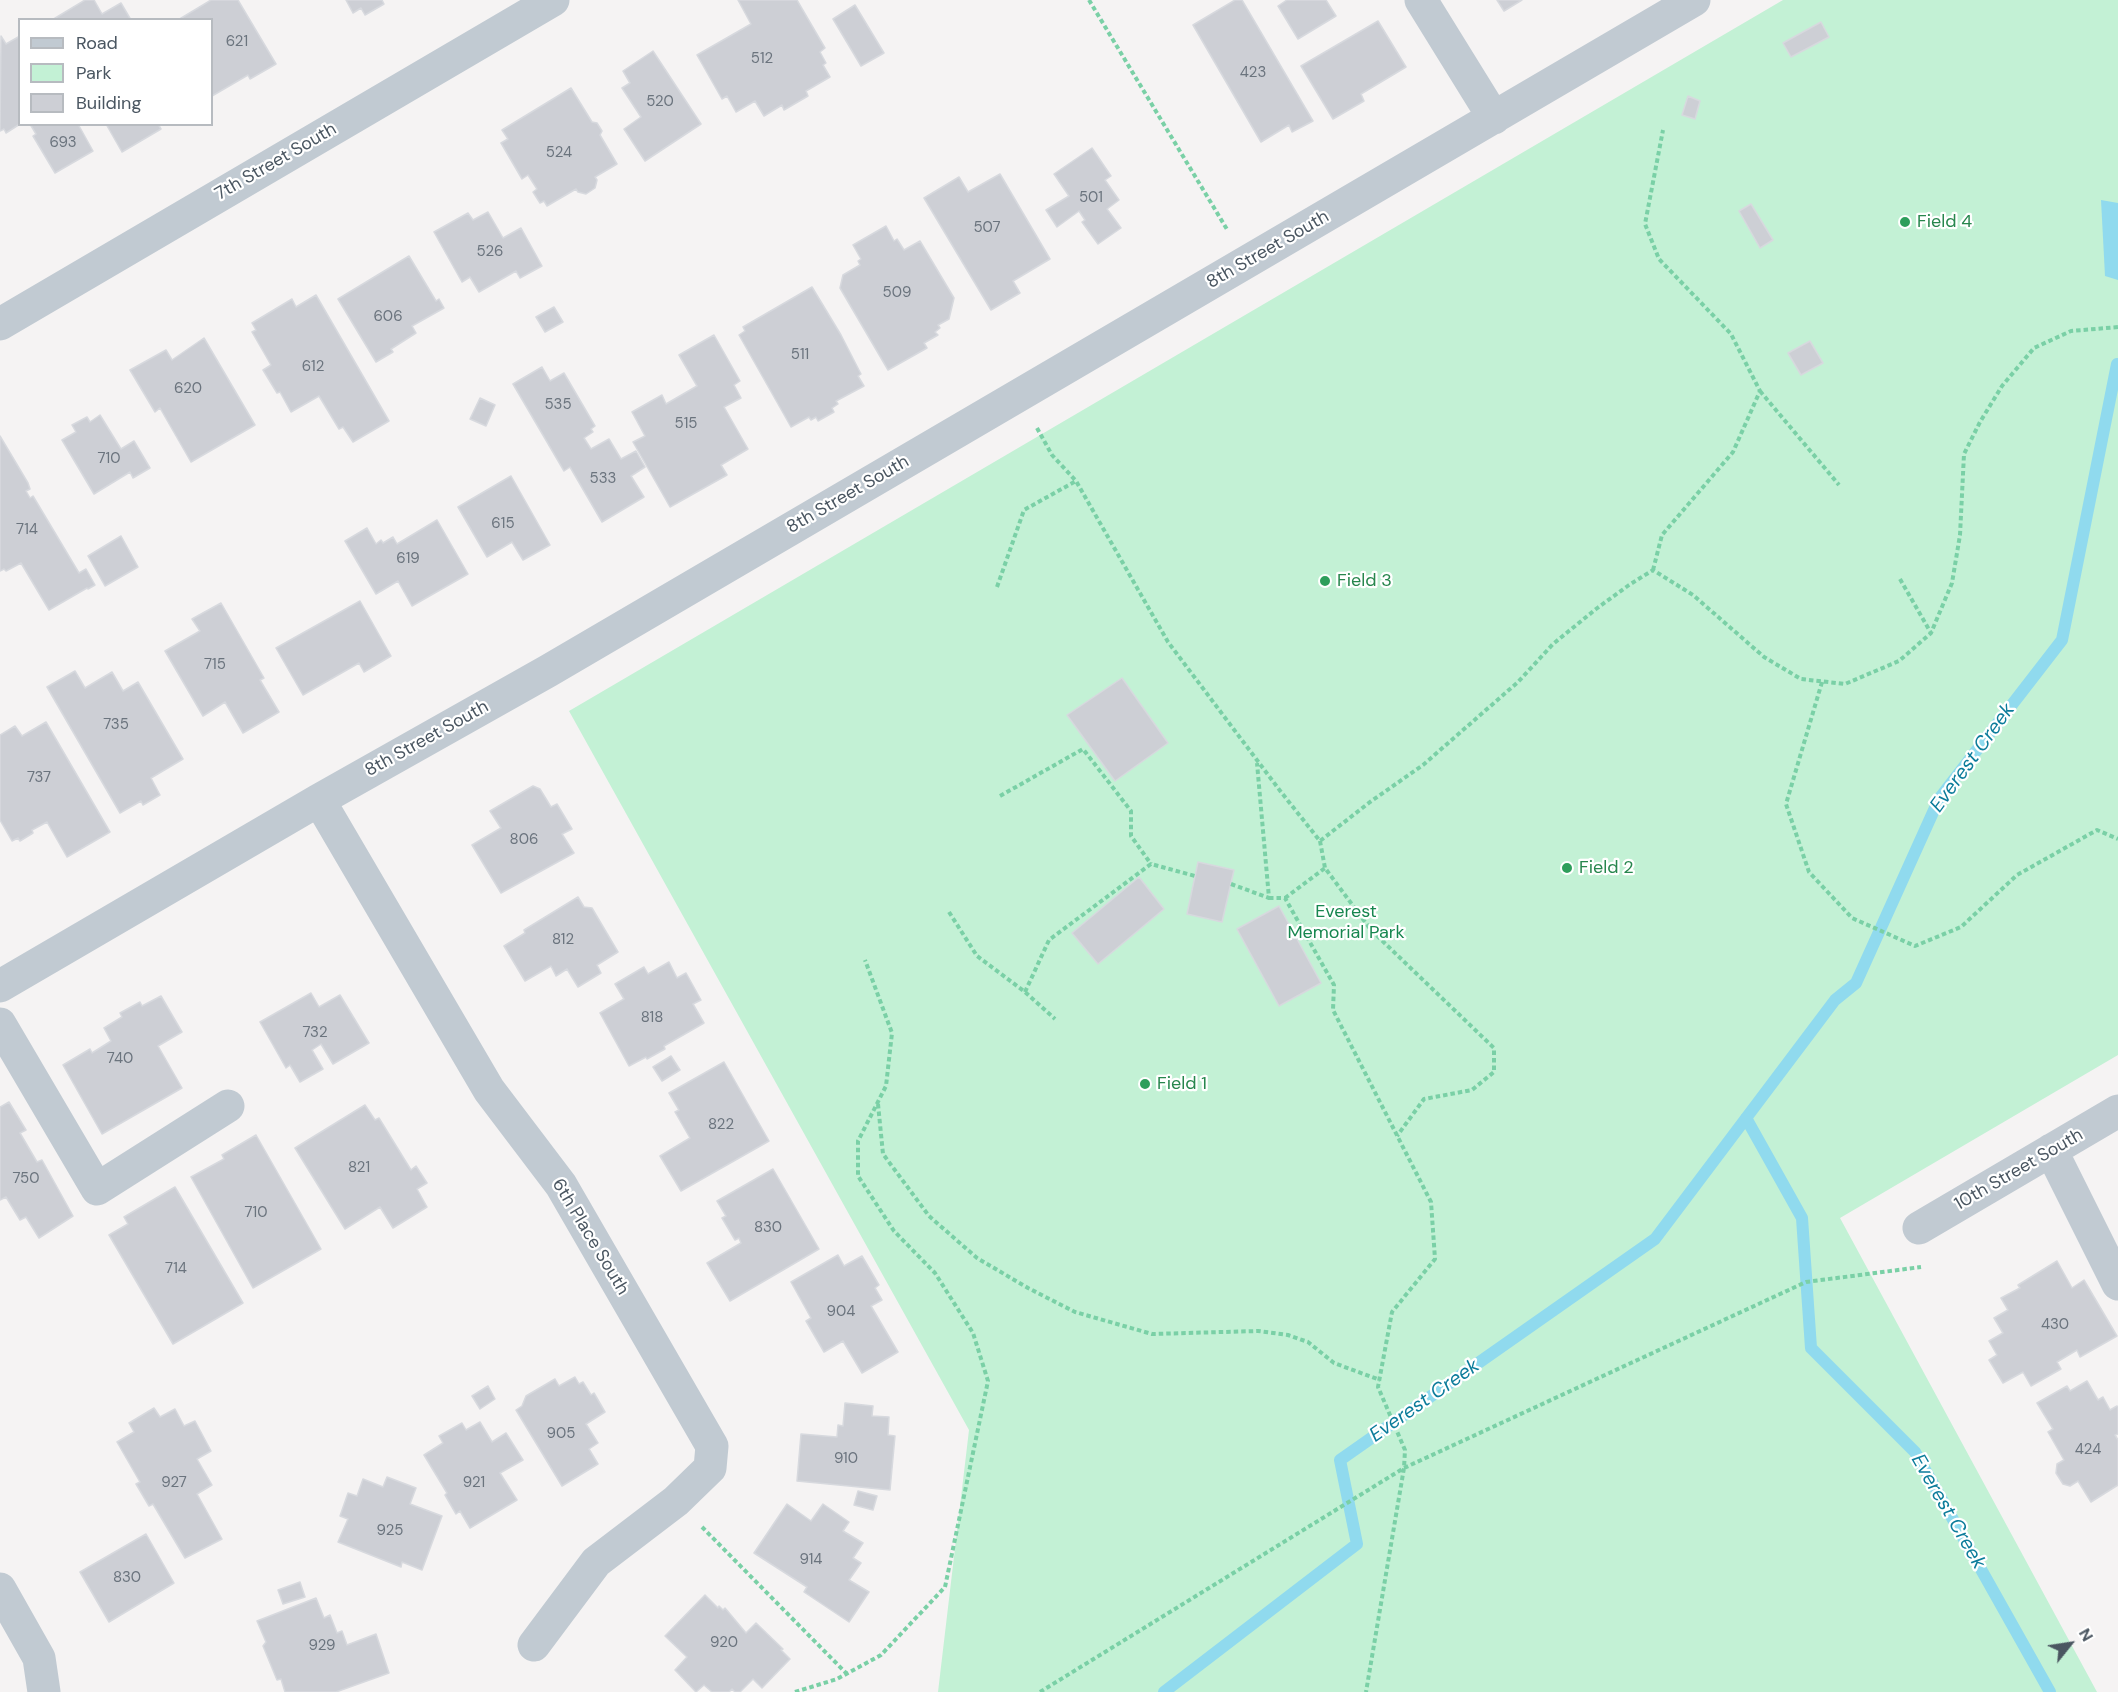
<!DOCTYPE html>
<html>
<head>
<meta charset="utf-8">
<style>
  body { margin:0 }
  #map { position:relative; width:2118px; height:1692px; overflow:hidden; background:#f5f3f3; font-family:"DM Sans",sans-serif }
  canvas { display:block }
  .legend { position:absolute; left:18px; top:18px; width:195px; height:108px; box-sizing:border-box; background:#fff; border:2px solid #b7bbc0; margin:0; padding:8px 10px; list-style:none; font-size:18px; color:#4a5661 }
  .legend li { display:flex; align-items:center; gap:12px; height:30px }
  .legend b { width:30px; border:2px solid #b7bbc0 }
  .north { position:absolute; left:2040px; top:1614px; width:60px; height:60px; -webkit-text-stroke:4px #fff; paint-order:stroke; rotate:60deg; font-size:16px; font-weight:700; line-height:24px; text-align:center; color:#4a5661 }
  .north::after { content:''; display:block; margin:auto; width:21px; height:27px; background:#4a5661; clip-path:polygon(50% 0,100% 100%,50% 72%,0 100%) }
</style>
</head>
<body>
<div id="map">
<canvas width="2118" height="1692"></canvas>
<ul class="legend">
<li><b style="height:8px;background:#c1cad2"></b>Road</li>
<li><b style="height:16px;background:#c3f1d5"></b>Park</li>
<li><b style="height:16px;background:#cdcfd5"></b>Building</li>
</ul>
<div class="north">N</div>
</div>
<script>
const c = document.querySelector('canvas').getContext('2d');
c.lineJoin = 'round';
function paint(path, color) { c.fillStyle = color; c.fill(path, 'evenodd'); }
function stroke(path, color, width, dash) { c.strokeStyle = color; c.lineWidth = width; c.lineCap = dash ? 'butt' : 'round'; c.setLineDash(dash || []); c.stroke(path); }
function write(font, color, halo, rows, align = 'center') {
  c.font = font + ' "DM Sans",sans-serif'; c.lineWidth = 4.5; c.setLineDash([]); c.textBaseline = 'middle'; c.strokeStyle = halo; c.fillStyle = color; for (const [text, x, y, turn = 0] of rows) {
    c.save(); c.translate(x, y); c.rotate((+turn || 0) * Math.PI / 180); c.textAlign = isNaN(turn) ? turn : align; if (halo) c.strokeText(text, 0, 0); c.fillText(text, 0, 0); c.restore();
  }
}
paint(new Path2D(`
  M1783,0H2118V1055L1840,1218L2097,1692H938L969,1430L569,711Z`), '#c3f1d5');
paint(new Path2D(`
  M2101,200L2118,203V280L2105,276Z`), '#90daee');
stroke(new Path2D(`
  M1746,1118L1802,1218L1811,1348L1915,1452L2050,1692
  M1164,1692L1357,1544L1340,1460L1655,1239L1835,1000L1856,983L1939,799L2062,640L2117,364`), '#90daee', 12);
const building = new Path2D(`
  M85,0H94L102,14L121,3L131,20H52Z
  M211,0H238L276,64L250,79L248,75L212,96V20H178Z
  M346,0H382L384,4L365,15L361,8L353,13Z
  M797,0L825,48L820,52L826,63L823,65L830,77L806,91L808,96L784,110L782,105L764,116L755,101L736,112L727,96L722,99L697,55L751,24L738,0Z
  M1235,0H1242L1313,121L1292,132L1289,125L1261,142L1193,25Z
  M1287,0H1326L1336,16L1298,39L1278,6Z
  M1497,0H1522L1504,11Z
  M855,5L884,53L861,66L833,19Z
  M1378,21L1406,67L1361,94L1364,101L1333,119L1301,66Z
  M1821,22L1829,37L1791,57L1783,43Z
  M1,36L6,44L20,36V124L6,133L4,129L0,131Z
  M653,51L701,124L645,161L624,129L641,117L622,88L630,83L623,71Z
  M571,88L592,122L597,123L602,131L600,135L617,164L595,177L597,180L595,188L586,194L578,192L576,189L547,206L544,201L540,203L533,192L537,189L528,175L522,179L501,143L508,139L502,130Z
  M1688,96L1700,101L1695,119L1682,115Z
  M30,124H78L93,151L55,173L33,136L36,134Z
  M106,124H158L161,129L122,152Z
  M1092,148L1111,176L1105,180L1119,200L1107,209L1121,228L1098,244L1082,222L1085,220L1079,211L1057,227L1046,210L1069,196L1054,174Z
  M1000,174L1050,259L1013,281L1020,293L991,310L924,198L959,177L968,192Z
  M1751,204L1773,240L1760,248L1739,211Z
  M488,212L503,238L521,228L542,266L520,278L516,271L479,292L470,277L462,282L434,232L468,213L473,220Z
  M886,226L894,241L897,239L904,250L920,241L954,298L949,319L938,325L940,328L935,332L938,335L924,343L927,348L888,370L840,288L843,275L860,265L858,261L861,259L853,245Z
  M409,256L436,301L439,299L444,308L412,326L416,333L391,349L393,352L376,362L338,299Z
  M812,287L841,335L861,374L858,376L864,386L836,401L838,404L832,408L834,412L818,421L816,417L811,420L809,417L791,427L739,335L745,331L743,327Z
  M316,295L389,421L353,442L343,427L339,429L319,396L291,412L280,392L277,393L263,370L271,365L252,332L256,330L252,323L292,299L296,307Z
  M554,307L563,322L545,332L536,317Z
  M714,335L740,381L734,385L741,398L724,407L748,449L721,465L727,475L670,507L633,442L645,436L632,412L662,395L666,404L697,386L679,355Z
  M204,338L255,425L191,462L160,408L155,412L130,370L166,350L172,360Z
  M1810,341L1823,363L1801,375L1788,353Z
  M542,367L550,381L564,373L595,426L591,429L593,432L584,438L591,449L609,439L621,459L636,451L645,467L631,476L644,497L602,522L570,467L564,471L513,384Z
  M480,398L495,405L486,426L470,419Z
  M100,415L121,449L134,441L150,468L133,478L130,472L94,494L62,440L76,432L72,425L87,417L90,422Z
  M0,436L28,483L30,489L26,491L30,498L33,496L79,573L86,569L95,585L88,589L87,588L49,610L21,563L6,571L4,569L0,571Z
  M511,476L550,545L523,560L512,542L487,557L458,507Z
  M437,520L468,574L412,606L398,581L376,594L345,541L367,528L376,544L381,540L383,543L393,537L397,544Z
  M121,536L138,567L105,586L88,556Z
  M360,601L391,656L364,672L359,663L303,695L276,648Z
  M221,603L264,678L260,680L279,712L243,733L225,702L203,716L165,651L200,631L192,619Z
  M75,671L85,688L112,672L123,691L138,682L183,759L151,778L160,795L143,805L141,801L120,813L47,687Z
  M1122,678L1168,743L1115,781L1067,715Z
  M46,722L110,832L67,857L47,822L32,830L33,833L20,841L18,838L12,841L0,820V735L15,726L22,736Z
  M533,786L540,789L551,807L557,804L572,829L562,834L574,853L501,893L472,845L501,828L490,811Z
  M1198,862L1234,870L1222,922L1187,914Z
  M1139,877L1164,909L1098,964L1072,933Z
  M578,897L584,907L592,908L618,952L597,965L601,973L578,987L567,969L556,976L551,966L525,981L504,946L525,933L524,930Z
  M1279,906L1321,983L1279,1006L1237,929Z
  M669,962L677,978L686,973L701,1000L693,1004L704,1023L664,1046L665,1049L647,1059L646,1057L629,1066L600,1013L624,999L615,984L644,967L648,974Z
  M311,993L319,1007L340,995L369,1043L333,1064L321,1044L312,1050L323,1069L300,1082L290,1065L286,1068L260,1022Z
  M161,996L182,1032L158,1046L182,1088L102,1134L63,1065L90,1049L92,1053L111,1041L104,1028L122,1017L120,1013L140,1002L142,1006Z
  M671,1056L680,1070L662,1081L653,1067Z
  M724,1062L769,1141L681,1191L660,1156L690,1138L675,1112L679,1110L669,1093Z
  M9,1102L26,1130L20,1133L37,1162L42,1160L73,1216L39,1238L26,1217L20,1220L6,1197L0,1200V1107Z
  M365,1105L375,1120L379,1118L411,1170L416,1166L427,1183L417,1189L427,1207L393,1228L380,1207L345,1229L295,1148Z
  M256,1135L321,1249L253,1288L191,1177L224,1159L222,1155Z
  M773,1169L819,1249L730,1301L707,1263L741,1243L739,1238L735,1240L722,1218L726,1216L717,1201Z
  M175,1187L243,1303L173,1344L109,1235L128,1224L124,1217Z
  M838,1255L844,1266L862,1256L879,1285L875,1288L882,1300L871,1306L898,1352L862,1373L843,1341L824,1352L806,1321L811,1318L791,1282Z
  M2057,1261L2072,1288L2084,1280L2117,1336L2080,1357L2077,1350L2057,1362L2061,1369L2031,1386L2023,1372L2003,1383L1989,1360L1997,1355L1989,1341L2003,1333L1994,1318L2008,1310L2001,1298L2020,1288L2018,1285Z
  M575,1377L579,1384L583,1382L591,1395L594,1393L605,1412L586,1424L598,1443L589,1449L598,1464L562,1486L516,1410L522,1406L526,1396L555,1379L559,1386Z
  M2087,1381L2098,1400L2103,1397L2110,1410L2117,1406L2118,1407V1434L2115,1435L2118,1440V1485L2091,1502L2078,1481L2070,1486L2063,1484L2056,1473L2057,1464L2064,1460L2048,1432L2053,1429L2037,1403L2067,1386L2070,1391Z
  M488,1386L495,1399L480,1409L472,1396Z
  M845,1403L873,1406L872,1416L889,1417L888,1435L895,1436L890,1490L797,1481L801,1434L837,1437L838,1425L843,1426Z
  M154,1408L160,1417L175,1409L184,1426L195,1421L211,1451L197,1459L212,1485L197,1494L222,1539L185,1558L153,1504L149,1506L136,1484L140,1482L117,1442L134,1432L129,1423Z
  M480,1422L492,1442L506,1433L523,1460L500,1473L517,1500L470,1528L460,1511L456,1514L445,1495L447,1493L424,1455L443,1443L439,1436L462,1423L466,1430Z
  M387,1477L416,1488L410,1504L442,1516L422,1570L402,1562L401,1567L338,1542L348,1519L340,1516L348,1493L357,1496L363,1479L383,1487Z
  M858,1491L877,1496L873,1510L854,1505Z
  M787,1504L811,1521L823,1504L849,1522L843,1531L863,1543L853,1558L861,1563L849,1580L869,1592L849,1622L804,1592L807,1587L754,1553Z
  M146,1534L174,1583L109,1622L80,1572Z
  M300,1582L305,1597L283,1604L278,1590Z
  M705,1595L718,1608L719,1606L723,1610L725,1608L746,1633L756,1623L783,1649L781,1650L790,1659L762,1688L753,1679L740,1692H735L732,1689L729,1692H712L704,1685L696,1692L675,1670L687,1657L665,1636Z
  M316,1598L324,1618L330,1615L337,1633L342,1631L347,1645L376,1634L389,1673L336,1692H285L281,1679L277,1680L263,1646L266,1642L257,1621Z`);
paint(building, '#cdcfd5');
stroke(building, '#d7d9de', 1.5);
stroke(new Path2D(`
  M1089,0L1228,231
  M1760,391L1839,485
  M1037,428L1052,455L1076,481L1168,642L1281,792L1320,841L1370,802L1423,765L1518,682L1553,644L1596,609L1629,585L1653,570L1693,595L1764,657L1801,679L1845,684L1899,661L1931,633L1952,583L1960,535L1964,454L1980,422L2002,386L2034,348L2071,331L2118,327
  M1653,570L1662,535L1733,452L1760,391L1731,334L1659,259L1645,224L1663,130
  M1900,579L1931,633
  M997,587L1024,510L1076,481
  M1822,682L1786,804L1809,872L1852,918L1915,946L1961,927L2017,875L2097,830L2118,839
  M1000,796L1083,749L1131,811V836L1151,864
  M1320,841L1325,868L1371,930L1494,1048V1072L1472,1090L1424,1099L1397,1136
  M1231,884L1269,898L1257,763
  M1269,898H1285L1334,985L1333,1010L1431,1202L1435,1259L1392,1312L1378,1387L1405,1450L1404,1468L1366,1692
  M1285,898L1325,868
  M949,912L977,956L1025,992L1055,1019
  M1025,992L1049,940L1151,864L1195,876
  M878,1104L883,1154L929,1216L977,1258L1028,1288L1075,1312L1152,1334L1258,1331L1288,1335L1308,1342L1334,1363L1380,1380
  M702,1527L847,1674
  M795,1692L837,1679L881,1655L945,1587L988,1381L973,1333L935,1273L894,1231L858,1176V1141L886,1086L892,1033L865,960
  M1040,1692L1404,1468L1806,1282L1921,1267`), '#7ad0a6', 4, [4.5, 3]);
stroke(new Path2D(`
  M1421,0L1494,118
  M0,324L553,0
  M319,800L489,1090L561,1185L712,1446L710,1468L676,1501L596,1562L534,1645
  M0,986L319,800L548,671L1694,0
  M0,1024L97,1189L228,1106
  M2051,1150L2118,1284
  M1919,1228L2118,1111
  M0,1589L39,1658L44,1692`), '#c1cad2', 33);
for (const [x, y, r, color] of [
  [1905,222,6,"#2e9e5b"],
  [1325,581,6,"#2e9e5b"],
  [1567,868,6,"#2e9e5b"],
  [1145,1084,6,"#2e9e5b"]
]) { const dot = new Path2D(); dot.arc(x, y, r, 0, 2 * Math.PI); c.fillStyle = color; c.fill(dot); stroke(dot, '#fff', 2); }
write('15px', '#6b747e', null, [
  ["621",237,42],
  ["512",762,59],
  ["423",1253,73],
  ["520",660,102],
  ["693",63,143],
  ["524",559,153],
  ["501",1091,198],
  ["507",987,228],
  ["526",490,252],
  ["509",897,293],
  ["606",388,317],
  ["511",800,355],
  ["612",313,367],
  ["620",188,389],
  ["535",558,405],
  ["515",686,424],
  ["710",109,459],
  ["533",603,479],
  ["615",503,524],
  ["714",27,530],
  ["619",408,559],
  ["715",215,665],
  ["735",116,725],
  ["737",39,778],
  ["806",524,840],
  ["812",563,940],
  ["818",652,1018],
  ["732",315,1033],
  ["740",120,1059],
  ["822",721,1125],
  ["821",359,1168],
  ["750",26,1179],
  ["710",256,1213],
  ["830",768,1228],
  ["714",176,1269],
  ["904",841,1312],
  ["430",2055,1325],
  ["905",561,1434],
  ["424",2088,1450],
  ["910",846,1459],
  ["927",174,1483],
  ["921",474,1483],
  ["925",390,1531],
  ["914",811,1560],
  ["830",127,1578],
  ["920",724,1643],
  ["929",322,1646]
]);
write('18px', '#4a5661', '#fff', [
  ["7th Street South",276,162,-30],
  ["8th Street South",1268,250,-30],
  ["8th Street South",848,495,-30],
  ["8th Street South",427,739,-29],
  ["10th Street South",2019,1170,-30],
  ["6th Place South",590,1237,59]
]);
write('18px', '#27864d', '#fff', [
  ["Field 4",1917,222],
  ["Field 3",1337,581],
  ["Field 2",1579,868],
  ["Field 1",1157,1084]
], 'left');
write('18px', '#17864f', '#fff', [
  ["Everest",1346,912],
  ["Memorial Park",1346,933]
]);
write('italic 20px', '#0c7c9b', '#fff', [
  ["Everest Creek",1973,758,-54],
  ["Everest Creek",1425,1401,-35],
  ["Everest Creek",1948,1512,60]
]);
</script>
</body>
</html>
